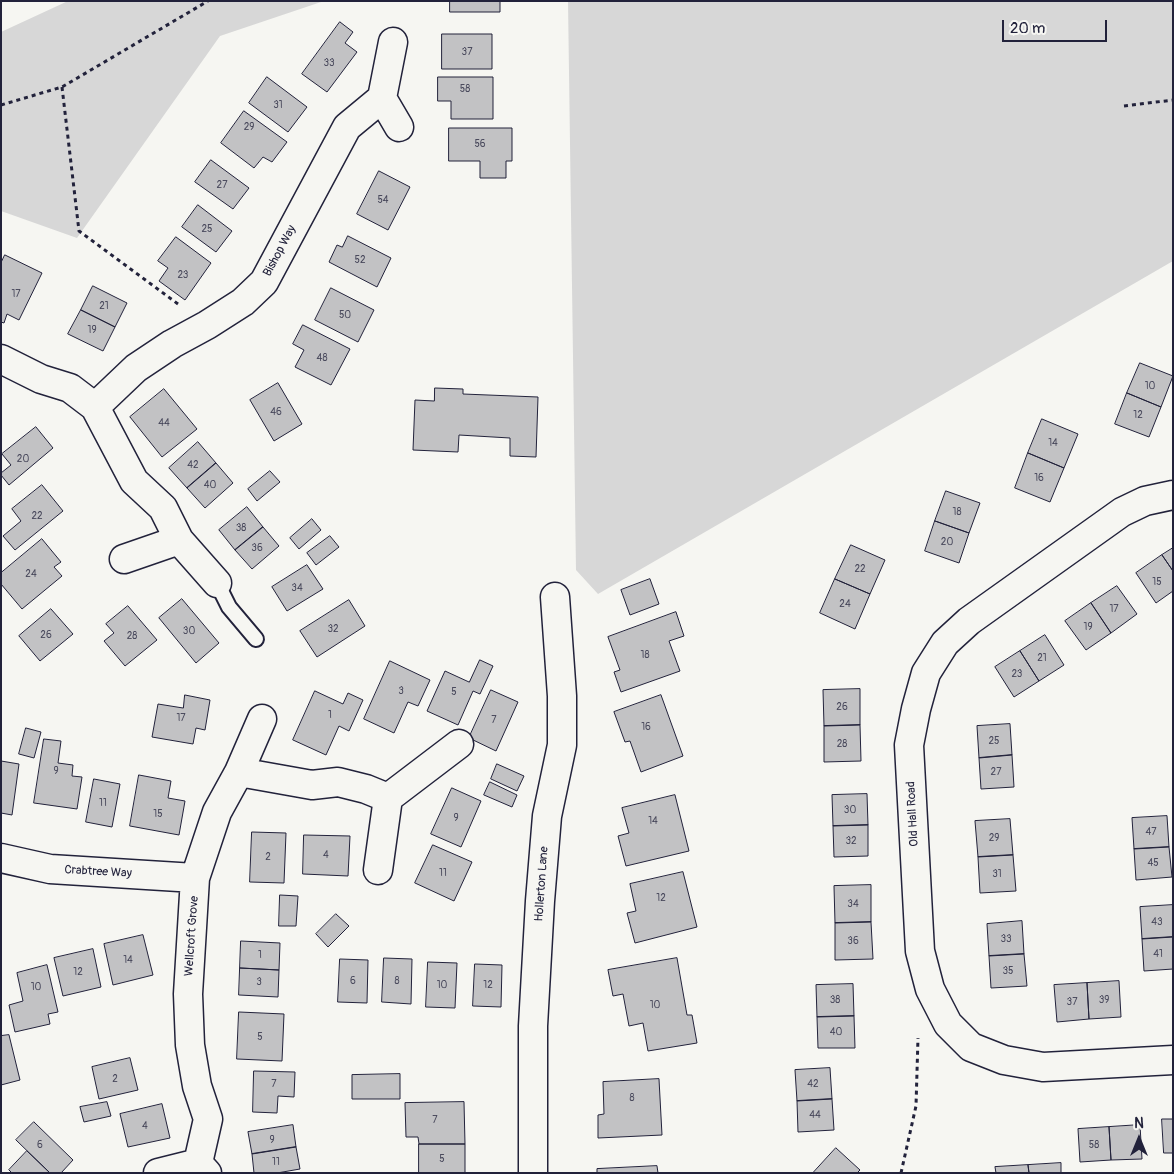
<!DOCTYPE html>
<html>
<head>
<meta charset="utf-8">
<style>
  body { margin:0 }
  #map { position:relative; width:1174px; height:1174px; overflow:hidden; background:#f6f6f2; font-family:Pangolin,sans-serif }
  canvas { display:block }
  .frame { position:absolute; inset:0; border:2px solid #22223b; pointer-events:none }
  .north { position:absolute; left:1114px; top:1114px; width:50px; height:50px; -webkit-text-stroke:4px #f6f6f2; paint-order:stroke; rotate:0deg; font-size:14px; font-weight:700; line-height:20px; text-align:center; color:#22223b }
  .north::after { content:''; display:block; margin:auto; width:18px; height:22px; background:#22223b; clip-path:polygon(50% 0,100% 100%,50% 72%,0 100%) }
  .scale { position:absolute; left:1002px; top:20px; width:105px; height:22px; box-sizing:border-box; border:2px solid #22223b; border-top:0; padding-left:6px; font-size:15px; line-height:18px; white-space:nowrap; color:#22223b; -webkit-text-stroke:4px #f6f6f2; paint-order:stroke }
</style>
</head>
<body>
<div id="map">
<canvas width="1174" height="1174"></canvas>
<div class="frame"></div>
<div class="north">N</div>
<div class="scale">20 m</div>
</div>
<script>
const c = document.querySelector('canvas').getContext('2d');
c.lineJoin = 'round';
function paint(path, color) { c.fillStyle = color; c.fill(path, 'evenodd'); }
function stroke(path, color, width, dash) { c.strokeStyle = color; c.lineWidth = width; c.lineCap = dash ? 'butt' : 'round'; c.setLineDash(dash || []); c.stroke(path); }
function write(font, color, halo, rows, align = 'center') {
  c.font = font + ' Pangolin,sans-serif'; c.lineWidth = 4; c.setLineDash([]); c.textBaseline = 'middle'; c.strokeStyle = halo; c.fillStyle = color; for (const [text, x, y, turn = 0] of rows) {
    c.save(); c.translate(x, y); c.rotate((+turn || 0) * Math.PI / 180); c.textAlign = isNaN(turn) ? turn : align; if (halo) c.strokeText(text, 0, 0); c.fillText(text, 0, 0); c.restore();
  }
}
paint(new Path2D(`
  M68,1H324L220,36L77,238L1,211V32Z
  M568,1H1173V261L598,594L576,570Z`), '#d7d7d7');
const building = new Path2D(`
  M450,1H500V12H450Z
  M340,22L353,32L345,43L357,52L327,92L302,74Z
  M442,34H492V69H442Z
  M267,77L307,107L288,132L249,103Z
  M438,77H493V119H451V101H438Z
  M244,111L287,142L272,162L263,157L254,168L221,143Z
  M449,128H512V161H506V178H480V161H449Z
  M211,160L249,188L233,209L195,182Z
  M379,171L410,187L388,230L357,214Z
  M198,205L232,231L216,252L182,227Z
  M348,236L391,258L377,287L329,262L337,245L342,247Z
  M176,237L211,263L185,300L159,281L168,268L158,261Z
  M5,255L42,273L19,320L7,314L4,323L1,322V263Z
  M93,286L127,303L115,327L81,310Z
  M331,288L374,310L358,342L315,320Z
  M81,310L115,327L103,351L68,334Z
  M303,325L350,349L331,385L295,367L304,350L293,344Z
  M1140,363L1173,376L1161,407L1127,393Z
  M278,383L302,424L274,441L250,400Z
  M435,388L463,389V394L538,397L536,457L510,456V438L459,435L458,452L413,450L415,400L434,401Z
  M164,389L197,429L162,457L130,417Z
  M1127,393L1161,407L1149,437L1115,424Z
  M1042,419L1078,434L1064,468L1028,453Z
  M36,427L53,448L9,485L1,475V473L11,465L2,454Z
  M198,442L216,463L187,488L169,468Z
  M1028,453L1064,468L1050,502L1015,488Z
  M216,463L233,483L205,508L187,488Z
  M270,471L280,482L257,501L248,489Z
  M42,485L63,511L15,550L3,536L21,521L12,509Z
  M946,491L980,503L969,533L935,521Z
  M247,507L263,527L235,550L219,530Z
  M312,519L321,530L299,549L290,538Z
  M935,521L969,533L959,563L925,551Z
  M263,527L279,546L252,569L235,550Z
  M330,536L339,547L316,565L307,553Z
  M42,539L61,562L54,567L62,576L22,609L1,584V573Z
  M851,545L885,560L870,594L835,579Z
  M1173,548V571L1162,555Z
  M1162,555L1173,571V591L1156,603L1136,573Z
  M307,565L323,589L287,611L272,587Z
  M650,579L659,604L630,615L621,590Z
  M835,579L870,594L855,629L820,613Z
  M1117,586L1137,614L1111,633L1091,603Z
  M182,599L219,643L196,663L159,618Z
  M349,600L365,626L317,657L300,631Z
  M1091,603L1111,633L1086,650L1065,621Z
  M128,606L157,640L125,666L104,641L114,633L106,624Z
  M51,609L73,634L40,661L19,636Z
  M676,612L684,636L669,641L680,671L621,692L614,672L620,670L608,637Z
  M1045,635L1064,665L1039,681L1020,651Z
  M1020,651L1039,681L1014,697L995,667Z
  M480,660L493,666L480,694L473,691L458,725L427,711L445,671L469,682Z
  M390,661L430,680L418,706L408,702L394,733L364,719Z
  M860,689V725L824,726L823,690Z
  M491,690L518,702L496,751L469,738Z
  M315,691L343,704L348,693L363,700L349,731L339,726L326,755L293,740Z
  M185,695L210,700L205,730L196,728L193,744L152,737L158,704L183,708Z
  M661,695L683,756L641,772L630,741L625,742L614,712Z
  M1010,724L1012,755L979,758L977,726Z
  M860,725L861,761L824,762V726Z
  M26,728L41,732L34,758L19,754Z
  M44,739L61,741L58,763L73,765L72,776L82,777L77,809L34,803Z
  M1012,755L1014,787L981,789L979,758Z
  M1,761L19,764L12,815L1,813Z
  M497,764L524,776L517,791L491,779Z
  M139,775L171,781L168,798L185,801L179,835L130,826Z
  M94,779L120,784L112,827L86,822Z
  M490,782L517,795L512,807L484,795Z
  M452,788L481,801L461,847L431,834Z
  M867,794L868,825L833,826L832,795Z
  M675,795L689,851L626,866L618,836L629,833L622,808Z
  M1167,816L1169,847L1134,849L1132,818Z
  M1010,819L1013,855L978,857L975,821Z
  M868,825V856L834,857L833,826Z
  M252,832L286,833L284,883L250,882Z
  M304,835L350,836L348,876L303,874Z
  M433,845L472,862L454,901L415,883Z
  M1169,847L1172,877L1136,880L1134,849Z
  M1013,855L1016,891L980,893L978,857Z
  M683,872L697,927L635,943L627,913L636,911L630,884Z
  M871,885V922L835,923L834,886Z
  M280,895L298,896L296,926H279Z
  M1173,905V937L1142,939L1140,907Z
  M336,914L349,926L328,947L316,934Z
  M1022,921L1024,954L989,956L987,924Z
  M871,922L873,959L835,960V923Z
  M143,935L153,975L113,985L104,944Z
  M1173,937V969L1144,971L1142,939Z
  M241,941L280,943L279,970L240,968Z
  M93,949L101,987L63,996L54,958Z
  M1024,954L1027,986L991,988L989,956Z
  M384,958L412,959L411,1004L382,1002Z
  M677,958L687,1015H692L697,1043L648,1051L643,1023L629,1026L623,994L613,996L608,970Z
  M340,959L368,960L367,1003L338,1002Z
  M428,962L457,963L455,1008L426,1007Z
  M475,964L502,965L501,1007L473,1006Z
  M47,965L58,1012L48,1014L50,1024L15,1032L9,1005L23,1001L17,973Z
  M240,968L279,970L278,997L239,995Z
  M1119,981L1121,1017L1089,1019L1087,983Z
  M1087,983L1089,1019L1057,1022L1054,985Z
  M853,984L854,1016L817,1017L816,985Z
  M239,1012L284,1014L282,1061L237,1059Z
  M854,1016L855,1048H818L817,1017Z
  M9,1035L20,1080L1,1085V1036Z
  M130,1058L138,1090L99,1099L92,1067Z
  M830,1068L832,1099L797,1101L795,1070Z
  M254,1071L295,1072L294,1097L278,1096L277,1113L253,1112Z
  M400,1074V1099H352V1075Z
  M659,1079L662,1135L598,1138V1115L604,1114L603,1082Z
  M832,1099L834,1130L798,1132L797,1101Z
  M107,1102L111,1116L84,1122L80,1107Z
  M464,1102L465,1144H419L418,1137H406L405,1103Z
  M162,1104L170,1138L128,1147L120,1114Z
  M1162,1119H1173V1153H1164Z
  M34,1122L73,1160L61,1173H50L16,1140Z
  M293,1125L296,1147L252,1154L248,1132Z
  M1140,1125L1142,1159L1111,1160L1109,1127Z
  M1109,1127L1111,1160L1080,1162L1078,1129Z
  M419,1144H465V1173H419Z
  M296,1147L300,1169L277,1173H254L252,1154Z
  M836,1148L860,1170L857,1173H813Z
  M27,1151L50,1173H12L9,1170Z
  M1061,1163V1173H1029L1028,1165Z
  M1028,1165L1029,1173H996L995,1167Z
  M657,1166L658,1173H597V1169Z`);
paint(building, '#c2c2c4');
stroke(building, '#22223b', 1);
const lane = new Path2D(`
  M217,583L229,607L256,639`);
const street = new Path2D(`
  M382,98L399,127
  M1,359L41,379L70,388L95,407L134,481L163,508L179,540L217,583
  M95,407L136,368L172,344L207,325L243,302L264,282L347,127L382,98L393,42
  M1173,495L1145,501L1122,512L969,621L945,643L926,673L916,709L909,745L920,951L930,989L948,1024L971,1047L1004,1060L1043,1067L1173,1060
  M124,559L179,540
  M239,772L312,785L338,782L366,789L388,798
  M1,858L50,869L195,878
  M378,870L388,798L459,744
  M198,1163L208,1119L197,1086L190,1045L188,994L195,878L217,812L239,772L262,719
  M158,1173L198,1163L207,1173
  M533,1173V1026L540,901L547,816L562,745V696L555,597`);
stroke(lane, '#22223b', 18);
stroke(street, '#22223b', 31);
stroke(new Path2D(`
  M62,87L79,231L178,304
  M1,105L62,87L208,1
  M1124,106L1173,100
  M901,1173L916,1106L918,1038`), '#22223b', 3, [4, 4]);
stroke(lane, '#f6f6f2', 14);
stroke(street, '#f6f6f2', 28);
write('10px', '#4a4a5d', null, [
  ["37",467,52],
  ["33",329,63],
  ["58",465,89],
  ["31",278,105],
  ["29",249,127],
  ["56",480,144],
  ["27",222,185],
  ["54",383,200],
  ["25",207,229],
  ["52",360,260],
  ["23",183,275],
  ["17",16,294],
  ["21",104,306],
  ["50",345,315],
  ["19",92,330],
  ["48",322,358],
  ["10",1150,386],
  ["46",276,412],
  ["12",1138,415],
  ["44",164,423],
  ["14",1053,443],
  ["20",23,459],
  ["42",193,465],
  ["16",1039,478],
  ["40",210,485],
  ["18",957,512],
  ["22",37,516],
  ["38",241,528],
  ["20",947,542],
  ["36",257,548],
  ["22",860,569],
  ["24",31,574],
  ["15",1157,582],
  ["34",297,588],
  ["24",845,604],
  ["17",1114,609],
  ["19",1088,627],
  ["32",333,629],
  ["30",189,631],
  ["26",46,635],
  ["28",132,636],
  ["18",645,655],
  ["21",1042,658],
  ["23",1017,674],
  ["3",401,691],
  ["5",454,692],
  ["26",842,707],
  ["1",330,715],
  ["17",181,718],
  ["7",494,720],
  ["16",646,727],
  ["25",994,741],
  ["28",842,744],
  ["9",56,771],
  ["27",996,772],
  ["11",103,803],
  ["30",850,810],
  ["15",158,814],
  ["9",456,818],
  ["14",653,821],
  ["47",1151,832],
  ["29",994,838],
  ["32",851,841],
  ["4",326,855],
  ["2",268,857],
  ["45",1153,863],
  ["11",443,873],
  ["31",997,874],
  ["12",661,898],
  ["34",853,904],
  ["43",1157,922],
  ["33",1006,939],
  ["36",853,941],
  ["41",1158,954],
  ["1",260,955],
  ["14",128,960],
  ["35",1008,971],
  ["12",78,972],
  ["6",353,981],
  ["8",397,981],
  ["3",259,982],
  ["10",442,985],
  ["12",488,985],
  ["10",36,987],
  ["38",835,1000],
  ["39",1104,1000],
  ["37",1072,1002],
  ["10",655,1005],
  ["40",836,1032],
  ["5",260,1037],
  ["2",115,1079],
  ["7",274,1084],
  ["42",813,1084],
  ["8",632,1098],
  ["44",815,1115],
  ["7",435,1120],
  ["4",145,1126],
  ["9",272,1140],
  ["6",40,1145],
  ["58",1094,1145],
  ["5",442,1159],
  ["11",276,1162]
]);
write('12px', '#22223b', '#f6f6f2', [
  ["Bishop Way",280,251,-62],
  ["Old Hall Road",913,814,-93],
  ["Crabtree Way",98,872,3],
  ["Hollerton Lane",542,884,-86],
  ["Wellcroft Grove",192,936,-86]
]);
</script>
</body>
</html>
